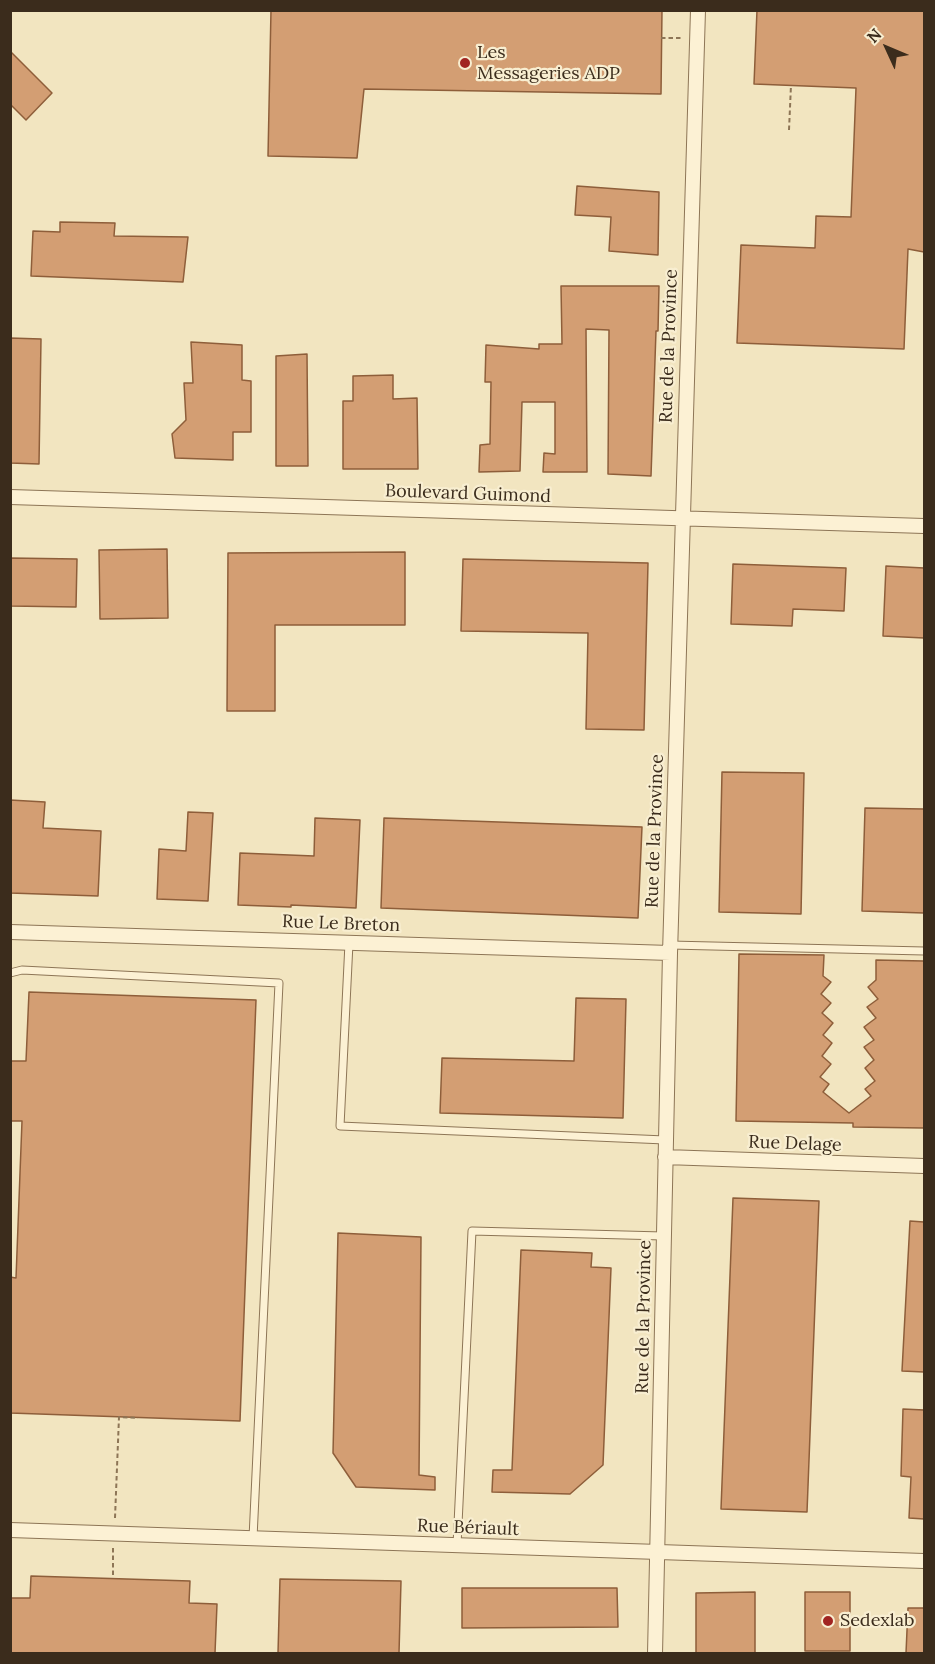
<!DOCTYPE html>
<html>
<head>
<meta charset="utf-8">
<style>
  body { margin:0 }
  #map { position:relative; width:935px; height:1664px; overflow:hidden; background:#f2e5c0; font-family:Lora,serif }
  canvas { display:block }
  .frame { position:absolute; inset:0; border:12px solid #3b2c1c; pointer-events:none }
  .north { position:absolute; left:857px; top:18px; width:60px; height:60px; -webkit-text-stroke:4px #f8eed1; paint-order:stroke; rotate:314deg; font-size:16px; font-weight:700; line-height:24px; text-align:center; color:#3b2c1c }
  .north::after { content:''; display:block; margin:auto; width:21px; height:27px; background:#3b2c1c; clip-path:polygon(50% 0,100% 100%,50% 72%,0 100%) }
</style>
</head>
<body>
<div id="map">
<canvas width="935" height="1664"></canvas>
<div class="frame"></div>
<div class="north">N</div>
</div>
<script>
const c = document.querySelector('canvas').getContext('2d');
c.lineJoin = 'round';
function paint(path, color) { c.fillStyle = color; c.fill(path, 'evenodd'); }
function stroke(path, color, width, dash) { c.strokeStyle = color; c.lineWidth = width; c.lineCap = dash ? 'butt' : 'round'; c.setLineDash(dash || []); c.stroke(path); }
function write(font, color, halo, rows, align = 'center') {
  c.font = font + ' Lora,serif'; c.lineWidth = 4.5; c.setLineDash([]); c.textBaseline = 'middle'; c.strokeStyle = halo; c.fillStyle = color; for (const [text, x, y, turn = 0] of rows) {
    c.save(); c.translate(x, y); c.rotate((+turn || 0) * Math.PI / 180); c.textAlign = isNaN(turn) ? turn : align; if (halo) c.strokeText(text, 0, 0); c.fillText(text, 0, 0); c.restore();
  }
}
const building = new Path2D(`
  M271,10H662L661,94L364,89L357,158L268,156Z
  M757,10H924V252L908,249L904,349L737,343L741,245L815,248L816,216L851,217L856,88L754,84Z
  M10,51L52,93L26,120L10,104Z
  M577,186L659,192L658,255L609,251L611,217L575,215Z
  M60,222L115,223L114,236L188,237L183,282L31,276L33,231L60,232Z
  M561,286H659L658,331H656L651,476L608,474L609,330L586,329L587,472H543L544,453L555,454V402H522L520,471L479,472L480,445L490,444L491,382H485L486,345L539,349V344H562Z
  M10,338L41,339L39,464L10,463Z
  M191,342L242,345V380L251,381V432H233V460L175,458L172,434L186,420L184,383H193Z
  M307,354L308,466H276V356Z
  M393,375V399L417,398L418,469H343V401H353V376Z
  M167,549L168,618L100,619L99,550Z
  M405,552V625H275V711H227L228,553Z
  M10,558L77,559L76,607L10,606Z
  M463,559L648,563L644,730L586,729L588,633L461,631Z
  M733,564L846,568L844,611L793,609L792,626L731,624Z
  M886,566L924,568V638L883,636Z
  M722,772L804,773L801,914L719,912Z
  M10,800L45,802L43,828L101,831L98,896L10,893Z
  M865,808L924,809V913L862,911Z
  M188,812L213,813L208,901L157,899L159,849L186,851Z
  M315,818L360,820L356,908L291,905V907L238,905L240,853L314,856Z
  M384,818L642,827L638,918L381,908Z
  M739,954L824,955L823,976L831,982L821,994L831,1003L822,1013L833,1023L823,1035L832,1043L822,1056L831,1064L820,1077L829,1084L823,1092L849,1113L871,1096L865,1089L875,1081L865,1068L874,1060L864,1047L874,1040L864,1027L876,1018L867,1007L878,999L868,987L876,980V960L924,961V1128L853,1127V1123L736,1121Z
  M29,992L256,1000L240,1421L10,1413V1277L16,1278L22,1121H10V1061H26Z
  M576,998L626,999L623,1118L440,1113L442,1058L574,1061Z
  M733,1198L819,1201L807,1512L721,1509Z
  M910,1221L924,1222V1372L902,1371Z
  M338,1233L421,1237L419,1475L435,1477V1490L356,1487L333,1453Z
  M521,1250L592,1253L591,1267L611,1268L603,1465L570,1494L492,1492L493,1470H512Z
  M903,1409L924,1410V1519L909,1518L911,1477L901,1476Z
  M31,1576L190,1581L189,1603L217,1604L215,1653H10V1598H30Z
  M280,1579L401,1581L399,1653H278Z
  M462,1588H617L618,1627L462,1628Z
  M755,1592V1653H696V1593Z
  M805,1592H850V1651H805Z
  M908,1608H924V1653H906Z`);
paint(building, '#d39e73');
stroke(building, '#8e5e3a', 1.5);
const service = new Path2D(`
  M349,943L340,1126L665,1140
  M670,945L924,951
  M10,973L22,970L279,983L253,1538
  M457,1545L472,1231L663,1236`);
const minor = new Path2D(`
  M10,497L924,526
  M10,932L670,953
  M665,1157L924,1166
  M10,1530L924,1561
  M655,1654L670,953L698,10`);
stroke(service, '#8d7556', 9);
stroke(minor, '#8d7556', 16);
stroke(new Path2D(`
  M661,38H683
  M789,130L791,85
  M115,1518L119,1417L138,1418
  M113,1548V1578`), '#8d7556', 2, [4.5, 3]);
stroke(service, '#fcf1d4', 7);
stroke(minor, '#fcf1d4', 14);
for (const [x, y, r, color] of [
  [465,63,6,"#a12421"],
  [828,1621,6,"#a12421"]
]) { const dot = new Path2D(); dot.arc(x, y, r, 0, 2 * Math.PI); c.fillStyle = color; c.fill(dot); stroke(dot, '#f8eed1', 2); }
write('18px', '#3b2c1c', '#f8eed1', [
  ["Les",477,53],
  ["Messageries ADP",477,74],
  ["Sedexlab",840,1621]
], 'left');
write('18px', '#3b2c1c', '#f8eed1', [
  ["Rue de la Province",669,346,-88],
  ["Boulevard Guimond",468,494,2],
  ["Rue de la Province",655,831,-88],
  ["Rue Le Breton",341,924,2],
  ["Rue Delage",795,1144,2],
  ["Rue de la Province",644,1317,-89],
  ["Rue Bériault",468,1528,2]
]);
</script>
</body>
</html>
